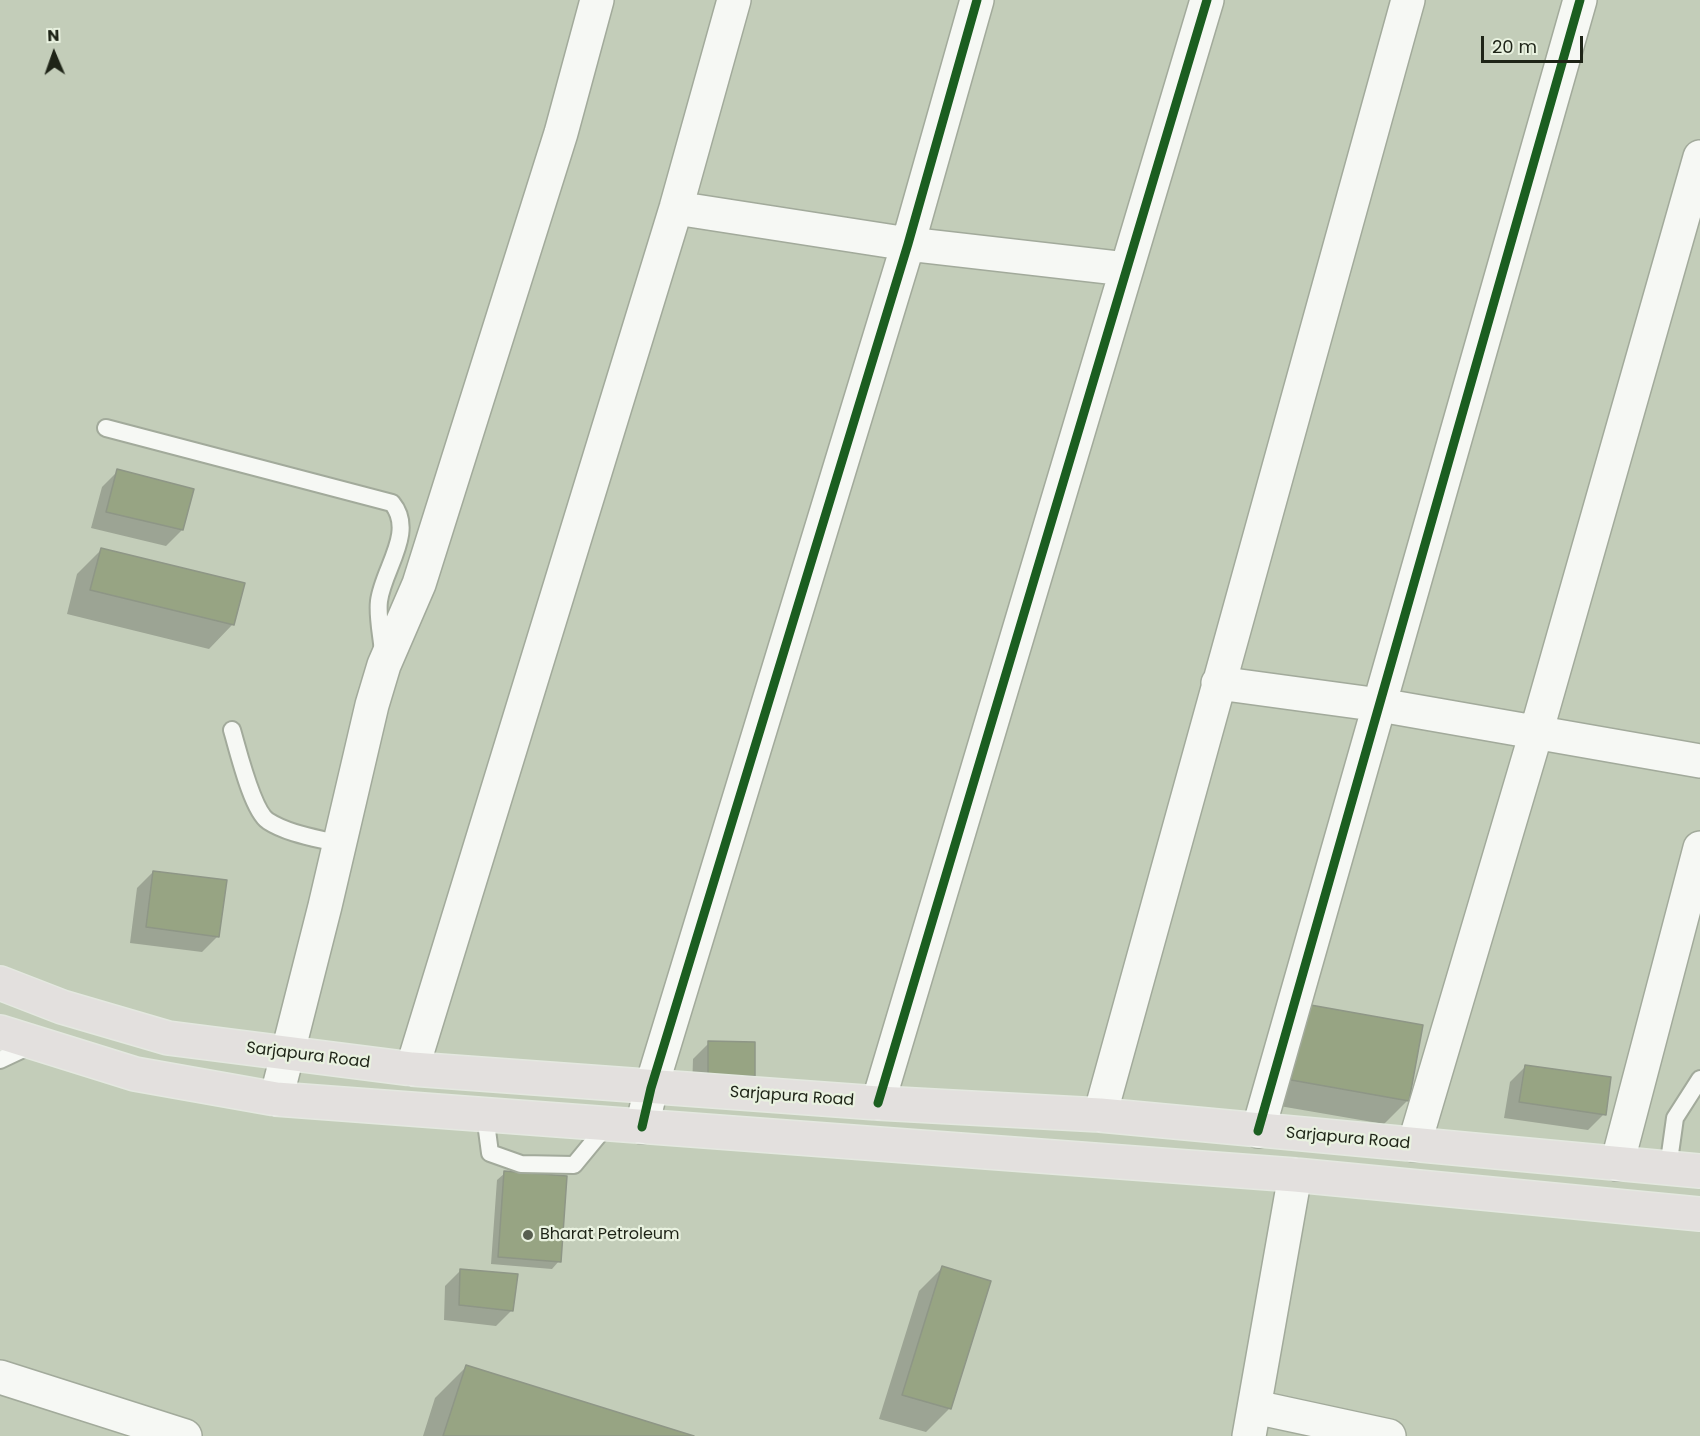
<!DOCTYPE html>
<html>
<head>
<meta charset="utf-8">
<style>
  body { margin:0 }
  #map { position:relative; width:1700px; height:1436px; overflow:hidden; background:#c3cdb9; font-family:Poppins,sans-serif }
  canvas { display:block }
  .north { position:absolute; left:24px; top:24px; width:60px; height:60px; -webkit-text-stroke:4px #e9f2e0; paint-order:stroke; rotate:358deg; font-size:16px; font-weight:700; line-height:24px; text-align:center; color:#1e2417 }
  .north::after { content:''; display:block; margin:auto; width:21px; height:27px; background:#1e2417; clip-path:polygon(50% 0,100% 100%,50% 72%,0 100%) }
  .scale { position:absolute; left:1481px; top:36px; width:102px; height:27px; box-sizing:border-box; border:3px solid #1e2417; border-top:0; padding-left:8px; font-size:18px; line-height:21px; white-space:nowrap; color:#1e2417; -webkit-text-stroke:4px #e9f2e0; paint-order:stroke }
</style>
</head>
<body>
<div id="map">
<canvas width="1700" height="1436"></canvas>
<div class="north">N</div>
<div class="scale">20 m</div>
</div>
<script>
const c = document.querySelector('canvas').getContext('2d');
c.lineJoin = 'round';
function paint(path, color) { c.fillStyle = color; c.fill(path, 'evenodd'); }
function stroke(path, color, width, dash) { c.strokeStyle = color; c.lineWidth = width; c.lineCap = dash ? 'butt' : 'round'; c.setLineDash(dash || []); c.stroke(path); }
function write(font, color, halo, rows, align = 'center') {
  c.font = font + ' Poppins,sans-serif'; c.lineWidth = 4.5; c.setLineDash([]); c.textBaseline = 'middle'; c.strokeStyle = halo; c.fillStyle = color; for (const [text, x, y, turn = 0] of rows) {
    c.save(); c.translate(x, y); c.rotate((+turn || 0) * Math.PI / 180); c.textAlign = isNaN(turn) ? turn : align; if (halo) c.strokeText(text, 0, 0); c.fillText(text, 0, 0); c.restore();
  }
}
paint(new Path2D(`
  M118,471L182,530L166,546L91,528L102,487Z
  M101,550L232,625L209,649L67,614L77,574Z
  M153,872L218,936L202,952L130,943L137,888Z
  M1282,1030L1408,1100L1384,1124L1268,1104Z
  M709,1043L753,1075L737,1091H692L693,1059Z
  M1526,1066L1604,1114L1588,1130L1504,1118L1510,1082Z
  M505,1173L559,1261L552,1269L491,1264L497,1180Z
  M943,1267L950,1408L926,1432L879,1419L919,1291Z
  M461,1270L512,1310L496,1326L444,1320L445,1286Z
  M466,1367L689,1436H423L435,1398Z`), '#0003');
const building = new Path2D(`
  M117,469L194,489L183,530L106,512Z
  M101,548L245,583L234,625L90,590Z
  M153,871L227,880L219,937L146,927Z
  M1305,1004L1423,1025L1409,1101L1291,1080Z
  M708,1041L755,1042V1076L708,1075Z
  M1525,1065L1611,1077L1606,1115L1519,1102Z
  M504,1171L567,1176L561,1262L498,1257Z
  M942,1266L991,1281L951,1409L902,1395Z
  M460,1269L518,1274L513,1311L459,1305Z
  M466,1365L694,1436H443Z`);
paint(building, '#97a483');
stroke(building, '#8e9686', 1.5);
const service = new Path2D(`
  M106,428L392,503C416,532 383,569 379,601C377,617 382,637 383,653
  M232,730C238,750 252,810 268,821C288,834 317,838 340,844
  M0,1060L34,1044
  M485,1115L490,1153L521,1164L574,1165L607,1125
  M1668,1168L1675,1118L1700,1079`);
const minor = new Path2D(`
  M676,208L908,244L1126,269
  M1218,683L1380,705L1700,761
  M412,1069L676,208L734,0
  M276,1099L325,906L372,705L384,665L419,584L561,133L597,0
  M878,1103L1207,0
  M1100,1115L1408,0
  M642,1127L651,1088L908,244L977,0
  M1258,1131L1580,0
  M1414,1145L1536,733L1700,157
  M1617,1164L1700,848
  M0,1377L185,1436
  M1255,1407L1389,1436
  M1249,1436L1295,1175`);
const primary = new Path2D(`
  M0,983L62,1007L168,1038L412,1069L878,1103L1100,1115L1700,1171
  M0,1032L135,1074L276,1099L1295,1175L1700,1214`);
stroke(service, '#a2aa9b', 20);
stroke(minor, '#a2aa9b', 36);
stroke(primary, '#e4e8e0', 36);
stroke(service, '#f6f8f4', 16);
stroke(minor, '#f6f8f4', 33);
stroke(primary, '#e3e0de', 33);
stroke(new Path2D(`
  M878,1103L1207,0
  M642,1127L651,1088L908,244L977,0
  M1258,1131L1580,0`), '#1b5e20', 9);
for (const [x, y, r, color] of [
  [528,1235,6,"#585f50"]
]) { const dot = new Path2D(); dot.arc(x, y, r, 0, 2 * Math.PI); c.fillStyle = color; c.fill(dot); stroke(dot, '#e9f2e0', 2); }
write('16px', '#1e2417', '#e9f2e0', [
  ["Sarjapura Road",308,1056,7],
  ["Sarjapura Road",792,1097,4],
  ["Sarjapura Road",1348,1139,5]
]);
write('16px', '#1e2417', '#e9f2e0', [
  ["Bharat Petroleum",540,1235]
], 'left');
</script>
</body>
</html>
